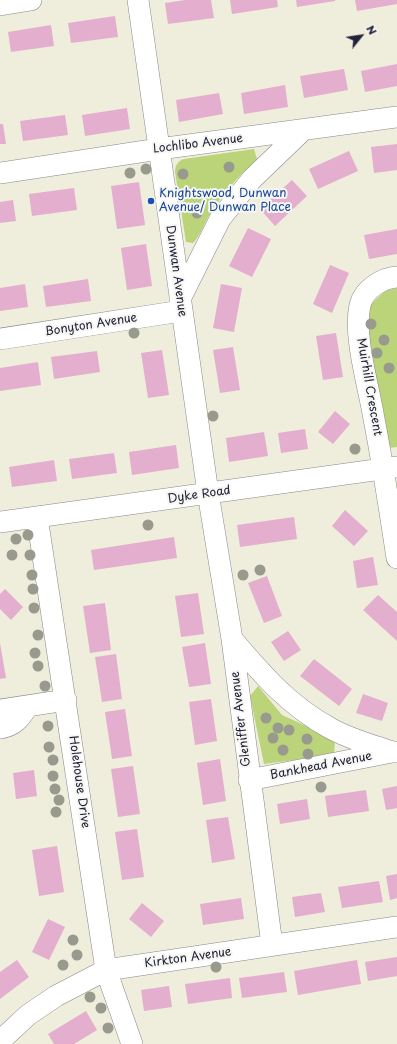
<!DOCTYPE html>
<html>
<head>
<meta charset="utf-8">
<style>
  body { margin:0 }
  #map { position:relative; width:397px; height:1044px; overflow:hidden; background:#efeddb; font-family:"Playpen Sans",sans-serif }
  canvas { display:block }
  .north { position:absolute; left:341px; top:16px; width:40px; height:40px; -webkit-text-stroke:3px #f6f6f2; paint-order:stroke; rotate:60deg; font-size:11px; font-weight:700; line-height:16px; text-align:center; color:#22223b }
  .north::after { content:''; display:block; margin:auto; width:14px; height:18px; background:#22223b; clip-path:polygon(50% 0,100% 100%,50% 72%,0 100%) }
</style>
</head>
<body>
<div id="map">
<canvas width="397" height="1044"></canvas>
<div class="north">N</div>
</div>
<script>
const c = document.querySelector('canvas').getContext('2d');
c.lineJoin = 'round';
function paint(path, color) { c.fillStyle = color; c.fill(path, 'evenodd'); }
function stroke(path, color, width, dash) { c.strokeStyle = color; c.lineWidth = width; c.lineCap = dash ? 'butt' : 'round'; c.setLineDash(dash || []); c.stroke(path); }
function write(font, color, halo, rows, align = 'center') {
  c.font = font + ' "Playpen Sans",sans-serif'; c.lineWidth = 4; c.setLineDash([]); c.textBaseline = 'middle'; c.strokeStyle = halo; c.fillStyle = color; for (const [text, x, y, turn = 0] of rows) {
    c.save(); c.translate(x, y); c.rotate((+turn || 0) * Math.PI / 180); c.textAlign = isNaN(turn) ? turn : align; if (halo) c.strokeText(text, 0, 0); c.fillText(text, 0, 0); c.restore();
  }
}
paint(new Path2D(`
  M254,149L257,159C239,176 223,193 210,214C204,223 201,235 193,243L186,242L175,172C175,165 178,161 184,159Z
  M397,288V447L388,448L367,333L369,306L385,291Z
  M258,686L282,715L335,739L334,755L264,764L250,696Z`), '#bbd479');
paint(new Path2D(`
  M185,0H211L214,18L168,24L165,3Z
  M230,0H277L278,7L232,14Z
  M296,0H335V1L297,7Z
  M355,0H397V4L357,11Z
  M115,16L118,37L71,43L68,23Z
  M51,25L54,46L11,52L8,32Z
  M397,64V86L365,92L361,71Z
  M344,69L348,90L304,98L300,76Z
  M285,85L288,107L244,114L241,93Z
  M219,93L223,114L179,122L176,100Z
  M127,108L130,129L85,136L82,115Z
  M65,115L68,135L23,141L20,121Z
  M0,124H3L6,144H0Z
  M397,144V170L374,173L371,147Z
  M349,151L358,171L318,189L309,169Z
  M292,180L307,196L275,226L260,209Z
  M139,182L145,225L117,229L111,186Z
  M74,188L77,210L32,216L29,194Z
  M13,200L16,221L0,223V202Z
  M248,228L271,239L252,277L229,266Z
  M397,229V254L369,259L364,235Z
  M146,244L152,286L127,290L121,248Z
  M330,265L349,273L332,313L313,304Z
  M88,279L91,301L46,307L43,286Z
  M25,284L28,307L0,311V288Z
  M221,284L242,288L234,332L213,328Z
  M336,333L343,377L323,380L316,336Z
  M233,347L240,390L220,393L213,350Z
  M162,350L169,395L148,398L141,353Z
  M97,351L100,372L54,379L51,357Z
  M38,362L41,385L0,391V368Z
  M335,411L350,424L333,444L318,432Z
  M305,429L308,449L281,453L278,433Z
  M264,432L268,456L229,462L226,438Z
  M176,445L179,468L132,475L129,452Z
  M114,453L117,473L72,479L69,459Z
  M54,460L57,481L12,487L9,467Z
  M345,510L368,531L354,546L332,526Z
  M294,517L297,539L240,547L237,525Z
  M174,537L177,558L94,570L91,550Z
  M373,557L378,585L357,588L353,561Z
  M267,576L282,616L264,623L248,583Z
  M5,589L23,607L11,620L0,609V594Z
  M198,593L204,634L181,637L175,596Z
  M378,595L397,612V641L363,610Z
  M105,603L111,650L90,653L83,606Z
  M288,631L301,650L284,661L271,642Z
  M0,643L6,678L0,679Z
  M205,643L211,684L189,687L182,647Z
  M116,654L122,699L102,702L95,657Z
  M314,659L352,689L339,706L300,676Z
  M363,694L388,703L382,721L356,713Z
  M211,699L217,741L195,745L189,702Z
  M125,709L132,756L112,759L105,712Z
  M220,759L226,801L203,805L197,763Z
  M133,766L140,814L118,817L111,769Z
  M34,770L37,796L16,799L13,773Z
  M397,786V808L386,810L382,789Z
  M366,790L369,811L328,817L325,796Z
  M307,799L310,819L280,824L277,804Z
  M228,817L235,859L212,863L206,820Z
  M137,829L144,877L122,880L115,832Z
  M57,846L64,892L39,896L32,850Z
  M397,874V898L390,900L386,876Z
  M379,881L383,902L342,908L338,887Z
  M321,893L325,912L295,917L292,897Z
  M241,898L244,919L203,925L200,904Z
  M142,903L164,921L151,937L129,919Z
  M48,919L65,927L49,960L32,952Z
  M397,957V976L368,981L365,962Z
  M17,960L29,977L0,999V972Z
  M357,960L361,984L298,995L294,971Z
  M284,972L287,992L242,998L239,978Z
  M230,978L232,998L188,1004L185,984Z
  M169,986L172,1007L144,1011L141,990Z
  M86,1011L97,1030L74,1044H54L48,1034Z`), '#e4afce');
const minor = new Path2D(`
  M138,0L208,493L232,639L272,945
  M0,5L31,0
  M0,173L159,149L397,117
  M397,277C382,278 364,289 360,305C353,336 369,387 374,419C383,465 390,512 397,558
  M180,299L220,219L252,179L303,130
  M0,339L181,311
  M37,517L106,970L132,1044
  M0,522L397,467
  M232,639C262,674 288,705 330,728C349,739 372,745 392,752H397
  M0,710L66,700
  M0,728C15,726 20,718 28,706
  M249,780L392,752
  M0,1041L28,1015L56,996L106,970L397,927`);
stroke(minor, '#88888b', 22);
stroke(minor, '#fff', 21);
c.fillStyle = '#989a8d';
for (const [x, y] of [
  [229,167],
  [146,169],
  [130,173],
  [183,174],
  [197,213],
  [371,324],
  [134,333],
  [384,340],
  [377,353],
  [389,368],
  [213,416],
  [355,449],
  [148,525],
  [28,535],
  [16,539],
  [12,555],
  [30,555],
  [260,570],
  [32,575],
  [243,575],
  [33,589],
  [34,608],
  [38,635],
  [35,653],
  [38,666],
  [45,686],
  [266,718],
  [48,726],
  [278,728],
  [289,730],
  [273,738],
  [307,739],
  [49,747],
  [283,750],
  [308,754],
  [53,760],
  [53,776],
  [321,787],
  [55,789],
  [59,800],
  [56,812],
  [73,940],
  [77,955],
  [63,965],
  [216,967],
  [90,997],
  [101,1008],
  [108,1028]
]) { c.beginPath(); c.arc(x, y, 5.5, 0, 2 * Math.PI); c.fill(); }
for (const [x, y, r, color] of [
  [151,201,4,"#1a4fb4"]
]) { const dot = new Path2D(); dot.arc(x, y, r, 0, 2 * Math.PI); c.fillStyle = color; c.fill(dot); stroke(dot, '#f6f6f2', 1.5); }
write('12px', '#22223b', '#f6f6f2', [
  ["Lochlibo Avenue",198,144,-7],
  ["Dunwan Avenue",176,271,82],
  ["Bonyton Avenue",91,325,-9],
  ["Muirhill Crescent",369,387,80],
  ["Dyke Road",199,495,-8],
  ["Gleniffer Avenue",241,719,-97],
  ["Bankhead Avenue",321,766,-11],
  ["Holehouse Drive",79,782,82],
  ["Kirkton Avenue",188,958,-8]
]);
write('12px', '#164399', '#f6f6f2', [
  ["Knightswood, Dunwan",159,194],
  ["Avenue/ Dunwan Place",159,208]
], 'left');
</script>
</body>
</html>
